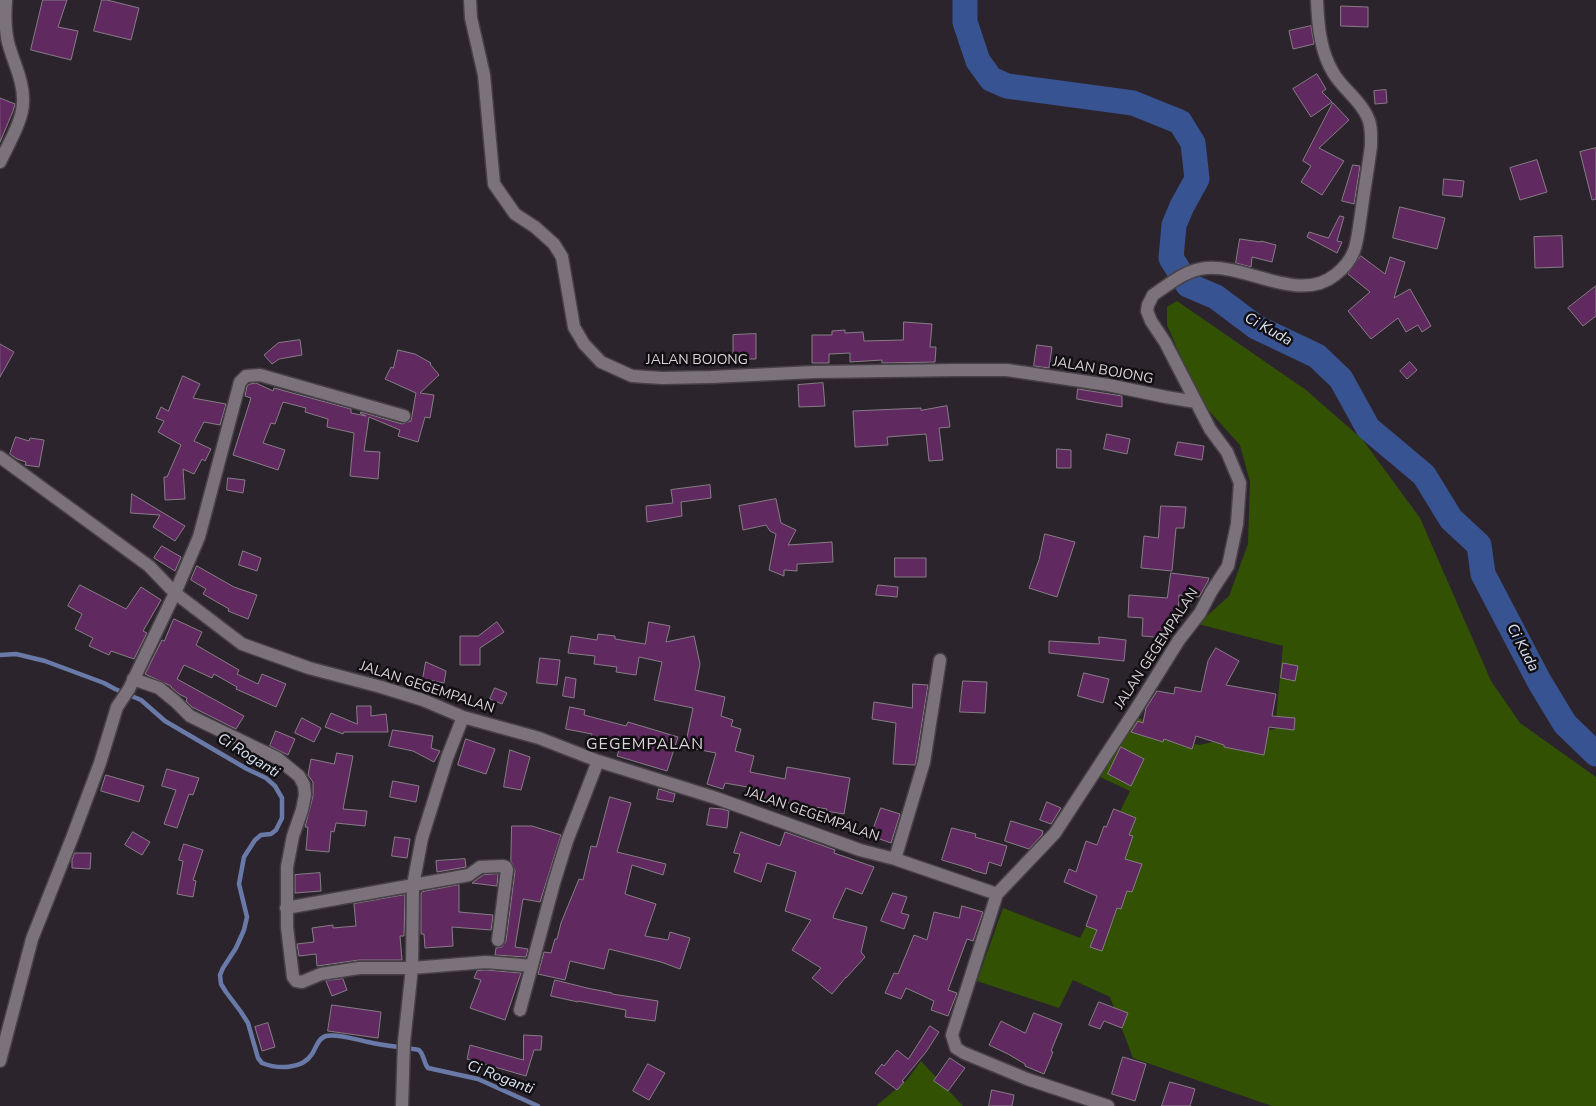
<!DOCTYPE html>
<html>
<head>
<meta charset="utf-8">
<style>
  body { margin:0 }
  canvas { display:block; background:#2c242c }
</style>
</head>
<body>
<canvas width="1596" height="1106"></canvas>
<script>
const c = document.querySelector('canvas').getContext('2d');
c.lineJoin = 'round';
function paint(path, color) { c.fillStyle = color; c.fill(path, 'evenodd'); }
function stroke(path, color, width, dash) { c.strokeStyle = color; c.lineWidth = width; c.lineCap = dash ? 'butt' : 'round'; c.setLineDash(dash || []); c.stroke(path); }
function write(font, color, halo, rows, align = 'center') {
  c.font = font + ' "Nunito Sans",sans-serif'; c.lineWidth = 5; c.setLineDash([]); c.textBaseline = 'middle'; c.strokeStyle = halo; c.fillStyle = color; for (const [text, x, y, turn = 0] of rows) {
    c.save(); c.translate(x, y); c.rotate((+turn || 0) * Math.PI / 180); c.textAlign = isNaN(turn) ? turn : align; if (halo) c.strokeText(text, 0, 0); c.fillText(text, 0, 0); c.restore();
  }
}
paint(new Path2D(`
  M1177,301L1306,390L1362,439L1420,518L1491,681L1520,723L1596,777V1106H1272L1133,1058L1110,997L1073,980L1059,1008L977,981L1003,908L1080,938L1108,883L1110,832L1130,791L1100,777L1138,718L1177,729L1175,738L1199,745L1275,729L1283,646L1198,624L1229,596L1248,544L1250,482L1240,445L1202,403L1180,355L1167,325V307Z
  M921,1061L963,1106H876L907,1080Z`), '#325103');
stroke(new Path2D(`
  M0,655L16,654L45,661L104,683L115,689L141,700L165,721L247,769L266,778L275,786L282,798V818L276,830L271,834L261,835L255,840L244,857L239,884L247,917L244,930L236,948L223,968L220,975L221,984L226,992L241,1012L248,1023L258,1058L262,1063C277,1069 302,1070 312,1054C316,1048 318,1038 326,1036C337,1033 357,1040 368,1042C385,1046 402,1047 419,1050C425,1056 423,1062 428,1068L478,1079L538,1106`), '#697aa8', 4.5);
stroke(new Path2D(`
  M965,0V22L978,61L991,79L1007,86L1133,103L1180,122L1193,143L1197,179L1182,206L1174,225L1171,258L1188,285L1216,297L1256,327L1317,356L1341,379L1368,428L1424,475L1451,519L1479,545L1483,574L1539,681L1565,724L1596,754`), '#385392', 25);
const building = new Path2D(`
  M43,0H67L58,27L78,31L71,60L31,50Z
  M102,0H107L139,8L131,40L94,31Z
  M1341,6L1368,7V27L1341,26Z
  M1311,26L1314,44L1293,49L1289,31Z
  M1317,74L1326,89L1322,92L1332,102L1311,117L1293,89Z
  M1386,90L1387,103L1375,104L1374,91Z
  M0,98L15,104L13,111L0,142Z
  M1333,103L1349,120L1319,148L1344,161L1322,195L1301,182L1311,166L1303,161Z
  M1596,148V199L1592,200L1580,152Z
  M1537,160L1547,192L1520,200L1510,168Z
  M1353,165L1360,166L1354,204L1342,201Z
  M1444,179L1464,181L1462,197L1443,195Z
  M1400,207L1445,218L1437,249L1393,238Z
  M1340,216L1344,217L1337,241L1342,242L1337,253L1307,237L1309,232L1328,238Z
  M1562,236L1563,267L1535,268L1534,237Z
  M1240,239L1260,242L1261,241L1276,245L1272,262L1252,257L1251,267L1236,263Z
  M1361,256L1385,274L1390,257L1405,262L1394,298L1410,289L1431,326L1422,332L1418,325L1406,332L1398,318L1371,339L1348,311L1370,292L1348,274Z
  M1596,286V316L1583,326L1568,308Z
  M904,322L932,324L930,347H936L935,362L882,363V360L850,362V353L829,354V363H812V335H832V331L845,330V333L863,332L864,341L903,340Z
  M756,334V359H733V335Z
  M300,340L302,355L279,359L272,364L264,355L278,343Z
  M0,344L14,352L0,377Z
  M1037,345L1052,347L1049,368L1034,366Z
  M398,350L415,354L431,363L430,364L439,375L420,393L434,395L430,418L425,417L418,442L398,436L400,430L369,417L364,451L380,452L378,479L350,476L354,433L327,427L328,419L305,412L306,408L283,402L275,424L271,423L263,443L285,450L278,470L233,455L251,398L245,396L247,386L250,384L256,383L273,391L274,388L351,409V413L366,416L360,413L361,412L402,424L411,421L416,393L385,379L391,367L393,368Z
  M1410,362L1417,370L1407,379L1400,371Z
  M183,376L200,384L193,398L226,404L220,425L204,422L194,441L211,449L205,461L202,459L194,474L183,469L185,499L165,500L164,477H167L181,445L158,432L164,421L156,418L161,407L168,411Z
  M823,383L825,406L799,407L798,385Z
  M1078,389L1122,396V407L1077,399Z
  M947,406L950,427L939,428L943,460L929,461L926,434L887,437L888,445L855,447L853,411L921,408V410Z
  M1107,434L1130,439L1127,454L1104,449Z
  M16,437L29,441L30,438L44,440L39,467L25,465L26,462L17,459L10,454Z
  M1178,442L1204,446L1202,460L1175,455Z
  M1057,449L1071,450V468H1057Z
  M228,478L245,480L243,493L227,490Z
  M710,485L711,498L681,502L682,516L647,522L646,506L673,503L671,490Z
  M132,494L185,526L175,541L153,527L160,515L131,513Z
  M776,499L781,523L796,530L788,545L832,542L833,562L797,564V571L784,570V576L769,570L776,534L770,531L766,525L743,530L739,506Z
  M1161,506L1186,507L1184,528H1176L1172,571L1141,568L1144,536L1158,538Z
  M1045,534L1075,542L1057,597L1029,588L1039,560Z
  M162,546L181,557L175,571L154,558Z
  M243,551L261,558L257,571L239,565Z
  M895,558H926V577H895Z
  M197,566L234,587L257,595L248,619L228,611L229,609L203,594L206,589L191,580Z
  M1171,573L1209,578L1208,581L1199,597L1179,595L1178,620L1168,619L1167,638L1142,636L1143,618L1128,617L1129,595L1167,598Z
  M80,585L126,609L141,587L161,600L143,631L147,633L134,659L111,651L109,655L89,646L93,638L75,629L82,614L68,606Z
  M878,585L898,587L897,597L876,595Z
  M174,619L202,632L196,645L239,670L237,674L258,684L262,674L286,684L276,707L236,689L237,687L214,674L212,678L184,665L177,679L244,716L236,729L192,707L186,701L187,698L179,694L171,687V686L145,674L162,640L164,641Z
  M497,622L504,632L480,648V665H460V636H478Z
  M649,622L670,626L666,642L694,636L700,664L695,690L725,697L721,716L733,720L731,726L741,729L735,751L754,756L750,772L785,779L787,767L850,778L844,814L826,811L827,809L782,802L751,795L753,788L725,783L723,789L707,784L716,753L685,747L693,708L654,700L662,662L639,657L636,675L616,672L617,667L594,664L595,656L568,653L571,636L597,640L598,634L615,636V639L645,644Z
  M1099,637L1126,640L1124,661L1049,653V641L1099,644Z
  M1216,648L1239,661L1226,685L1276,694L1272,716L1295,718L1294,730L1269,727L1264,755L1224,747V745L1196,736L1192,749L1164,739L1163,742L1131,732L1138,721L1143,723L1146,708L1157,691L1174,694L1175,687L1201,692L1208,661Z
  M540,658L560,660L557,685L537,683Z
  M426,662L446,671L444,683L423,679Z
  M1283,663L1298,666L1295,681L1281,678Z
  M1084,673L1109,679L1103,703L1078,696Z
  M566,677L576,679L574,698L563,696Z
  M963,681L987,682L985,713L960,712Z
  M913,684L928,685L916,760L915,765L893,764L896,723L872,719L874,702L912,708Z
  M495,688L507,693L502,704L490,699Z
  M357,706H371V716L386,714L388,732H344L343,734L325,727L331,713L357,724Z
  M570,707L585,710L584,715L626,726L628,722L678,737L667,771L617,756L620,747L591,739L592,734L566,729Z
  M302,718L321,728L314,742L295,733Z
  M393,730L433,736L431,748L440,751L434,762L413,751L389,746Z
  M276,731L295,739L288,755L270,746Z
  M466,739L495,749L486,774L458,765Z
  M1121,747L1144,759L1131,786L1108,774Z
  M510,750L530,757L521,790L504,787Z
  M337,753L353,756L343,809L367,811L365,826L336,823L334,832L331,831L329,852L306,850L308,827H305L313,796V782L308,775L311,759L334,764Z
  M167,769L199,778L193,795L189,794L177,828L164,824L176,790L162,786Z
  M106,775L144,786L139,802L101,791Z
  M393,781L419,786L416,802L390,797Z
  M659,789L675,794L673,802L657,799Z
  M610,797L631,803L617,852L666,864L663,875L632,865L625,894L656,904L645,936L668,940L670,932L690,938L680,969L661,962L609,949L604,969L570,961L565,980L538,974L544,952L551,953L555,939H557L561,923L579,879L583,880L591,846L596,847Z
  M1047,802L1061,808L1051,824L1040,820Z
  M710,808L722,809L729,811L727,828L707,825Z
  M881,808L900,814L891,843L871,836Z
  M1114,809L1136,818L1129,835L1133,836L1125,859L1142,864L1132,892L1127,891L1121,909L1117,908L1102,951L1090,947L1097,930L1086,926L1097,896L1064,882L1069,869L1076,872L1086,841L1097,845L1104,826L1106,827Z
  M1011,821L1043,831L1042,835L1029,849L1005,841Z
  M512,826H532L561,835L540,902L523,899L515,947L528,949L526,957L495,955L496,948L502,947L506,941L515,871L511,861Z
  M952,828L976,834L975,837L1007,846L1001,866L989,862L986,874L972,870V869L942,860Z
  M133,832L150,842L142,855L125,845Z
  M741,832L780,846L785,832L835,850L834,853L874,867L862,894L846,888L834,914L833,918L867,927L861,952L865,957L846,978V977L832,994L812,978L821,968L792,950L811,920L785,911L796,872L767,863L761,882L734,872L740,854L734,853Z
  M395,837L410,839L407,858L392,856Z
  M184,844L203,850L193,880L196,881L193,897L177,894L183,861L179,860Z
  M75,853H91L90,869L72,868V860Z
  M465,859L466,867L437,872L436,861Z
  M320,873L321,891L295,893V875Z
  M498,874L497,886L472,883L483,875Z
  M459,885V912L493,915L491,930L452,927L453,946L425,948L424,934H421V894L422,892Z
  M893,893L907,897L901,913L909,915L904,929L881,921Z
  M405,895L404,936H400L402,960H359L317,966L316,954L299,956L297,944L314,942L312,928L333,925V928L356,926L354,904Z
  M962,906L983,912L973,941L967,939L948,990L957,993L948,1016L931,1010L934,1001L906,988L901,999L885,993L894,973L898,974L914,935L927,940L934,912L959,918Z
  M486,970L521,973L505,1020L470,1008L481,980L474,978L477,971Z
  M343,979L347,990L332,996L326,981Z
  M555,980L587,988L612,993V994L658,1001L655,1021L625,1017L626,1010L578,1001V1002L551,996Z
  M1099,1002L1128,1013L1122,1028L1104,1021L1100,1029L1089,1025Z
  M332,1005L381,1012L378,1038L328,1031Z
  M1034,1013L1062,1024L1051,1051L1053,1052L1044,1074L1025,1066V1064L1008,1054L989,1045L1001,1021L1025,1033Z
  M268,1023L275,1047L262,1051L255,1027Z
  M930,1026L939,1032L926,1052L902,1081L904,1082L897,1090L875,1073L882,1064L884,1066L897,1050L908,1059Z
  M524,1035L542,1036L541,1050H534L526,1076L467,1059L470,1045L523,1060Z
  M1123,1057L1146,1064L1135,1101L1112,1094Z
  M950,1058L965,1068L948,1091L934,1081Z
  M648,1064L665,1073L649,1100L633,1091Z
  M1170,1082L1195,1089L1190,1106H1162Z
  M992,1090L1014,1095L1012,1106H989Z`);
paint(building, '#602a60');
stroke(building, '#867c85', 1);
const street = new Path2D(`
  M470,0L471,18L484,75L494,184L515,214L535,227L554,244L562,257L574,327L584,344L601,362L632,376L662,378L711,377L814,372L957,370H1007L1108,385L1166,397L1196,402
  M0,162C8,145 23,120 23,102C24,81 13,62 8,42C5,29 5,14 6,0
  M0,457L149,566L175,593L242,644L309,668L381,687L423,700L463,717L539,738L598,761L716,798L860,850L895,859L997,894
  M133,679L159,688L176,702L190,716L277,758L299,776L304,785L305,795L302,810L293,836L287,867V927L293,977L296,981L302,982L321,974L359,968H412L486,962L532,966
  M895,859L924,762L940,660
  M286,908L469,875L480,867L503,866L506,867L507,870L498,940
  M520,1010L554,883L567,841L598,761
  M0,1061L32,939L72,838L100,763L117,707L129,689L175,593L199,537L240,382L246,376L260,375L404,416
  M402,1106L404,1042L412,968L413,885L422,838L447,758L463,717
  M1108,1106L1027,1079L964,1053L956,1048L952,1035L997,894L1055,833L1136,709L1179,640L1200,613L1211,592L1228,566L1237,524L1240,483L1227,452L1210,429L1165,342L1151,321L1147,311L1148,305L1153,295C1170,284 1185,270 1206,268C1246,264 1299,304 1335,275C1343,269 1350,261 1354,251C1358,240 1359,226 1361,214C1364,191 1368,169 1371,146C1371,136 1372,125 1367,116C1360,100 1343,89 1334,74C1320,52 1318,25 1317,0`);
stroke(street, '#474147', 15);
stroke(street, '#7c727b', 12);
write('14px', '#dad5da', '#120f12', [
  ["JALAN BOJONG",697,361],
  ["JALAN BOJONG",1103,371,10],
  ["JALAN GEGEMPALAN",1157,649,-57],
  ["JALAN GEGEMPALAN",427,688,18],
  ["JALAN GEGEMPALAN",812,815,19]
]);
write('italic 15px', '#d9e2f5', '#120f12', [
  ["Ci Kuda",1268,330,29],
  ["Ci Kuda",1522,648,62],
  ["Ci Roganti",248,756,32],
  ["Ci Roganti",500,1078,21]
]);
c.letterSpacing = '1px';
write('16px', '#dad5da', '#120f12', [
  ["GEGEMPALAN",645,745]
]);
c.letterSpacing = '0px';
</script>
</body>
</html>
